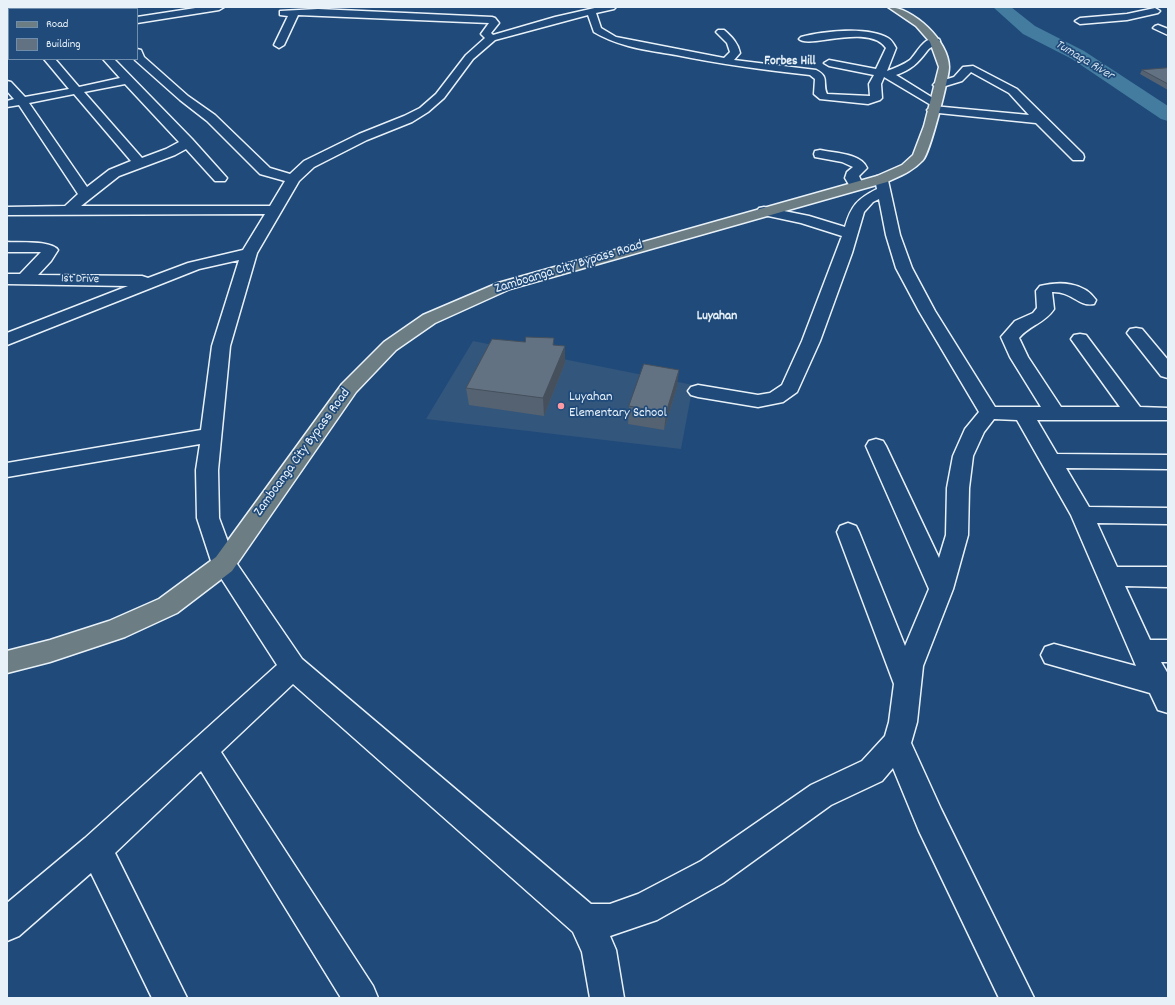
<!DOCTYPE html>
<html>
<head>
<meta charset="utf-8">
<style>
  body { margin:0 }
  #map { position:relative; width:1175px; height:1005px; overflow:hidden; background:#1f4a7a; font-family:Dekko,sans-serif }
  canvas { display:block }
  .frame { position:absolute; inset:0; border:8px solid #e8f1f8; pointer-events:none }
  .legend { position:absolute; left:8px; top:8px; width:130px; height:52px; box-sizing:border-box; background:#1f4a7a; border:1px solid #6f8dac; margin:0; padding:5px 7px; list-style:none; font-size:12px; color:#e8f1f8 }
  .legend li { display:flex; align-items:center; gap:8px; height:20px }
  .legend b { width:20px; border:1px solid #6f8dac }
</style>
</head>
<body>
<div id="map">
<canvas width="1175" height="1005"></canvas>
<div class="frame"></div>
<ul class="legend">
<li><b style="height:5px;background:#6c7e84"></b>Road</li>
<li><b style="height:11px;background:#637283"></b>Building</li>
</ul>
</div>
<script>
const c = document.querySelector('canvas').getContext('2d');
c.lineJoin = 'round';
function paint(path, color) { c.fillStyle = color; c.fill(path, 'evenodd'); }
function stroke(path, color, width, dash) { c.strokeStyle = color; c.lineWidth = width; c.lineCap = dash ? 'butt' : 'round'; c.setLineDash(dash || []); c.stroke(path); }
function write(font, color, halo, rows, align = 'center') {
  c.font = font + ' Dekko,sans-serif'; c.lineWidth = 3.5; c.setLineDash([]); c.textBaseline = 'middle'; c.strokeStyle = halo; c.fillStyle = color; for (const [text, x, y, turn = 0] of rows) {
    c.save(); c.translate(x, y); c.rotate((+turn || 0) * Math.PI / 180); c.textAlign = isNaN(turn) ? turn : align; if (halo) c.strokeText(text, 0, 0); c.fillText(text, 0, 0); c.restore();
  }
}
paint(new Path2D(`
  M473,341L693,385L681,449L426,419Z`), '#33567d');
paint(new Path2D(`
  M993,7H1011L1035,26L1084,51L1168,106V121L1161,119L1072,59L1023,34Z`), '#447ca0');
const minor = new Path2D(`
  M7,7H16L7,11Z
  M202,7H224L219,10L137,23V17Z
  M599,7H616L614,9L596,13L601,28L616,37L724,58L730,52L727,43L716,32L718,30H724C732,37 738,43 740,53L734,60L816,70C830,77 822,83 827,94L870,96L869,84L874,75L829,66L824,63L829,60L876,69L886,48C869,23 808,49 799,39L801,37C823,31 868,26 888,38C892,40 894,45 896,48L887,71C895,68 903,65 910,60C918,52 924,35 939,39L940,41C936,45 930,47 927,51C918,63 911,70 896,75L941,103L939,105H931L884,77L881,84L882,98L880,100L868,104L820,99L814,94L815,79L810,75C764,70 720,64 676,55C647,50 619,47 594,32L588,15L495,40L473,59L444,98L428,112L412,122L367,140L314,167L299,181L257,253L230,346L218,470L219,518L235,561L302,659L591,904H610L638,894L701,861L811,785L862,761L885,736L889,722L894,684L837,532L840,526L848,523L856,526L859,532L905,646L929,589L866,446L869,441L876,439L883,441L886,446L939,558L946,535L947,488L953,456L965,429L979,412L919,311L896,268L886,235L879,199L873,202L864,212L852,253L820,341L797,392L783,402L758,407L698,397L691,395L688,391L691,387L698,385L758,395L770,393L782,385L802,341L842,236L801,223L759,214L757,211L759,208L764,207L809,216L845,227C851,206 857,199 877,189L875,179L877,176H887L900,235L912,268L935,311L995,407H1041L1010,357L1001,337L1015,321L1033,313L1037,308L1036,291L1040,286C1060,281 1084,282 1096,300L1094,304C1078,307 1072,291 1052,292L1054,309C1045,323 1030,325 1019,338L1028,357L1061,407H1120L1071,339L1074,335L1080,334L1086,335L1140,407L1168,408V420H1037L1057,454L1168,455V469L1066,468L1089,507L1168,508V524L1097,523L1117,567H1168V587L1125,586L1150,640H1168V662H1161L1168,674V713L1158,710L1150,693L1045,663L1041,655L1045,647L1054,644L1136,666L1071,515L1017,420L994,419L984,432L973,456L969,488L968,535L953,589L923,666L917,722L911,743L941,809L1034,998H999L919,831L893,768L882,781L831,805L723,883L657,920L610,936L616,950L624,998H590L582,952L573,932L293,684L221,752L373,986L378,998H341L201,771L115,853L187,998H152L91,873L19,936L7,941V903L85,838L277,665L212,564L197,518L196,470L200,444L7,477V463L201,430L212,346L239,260L199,269L7,345V333L128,286L7,284V274H20L41,252H7V242C19,243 51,240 58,250L51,261L38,275L142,276L148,278L188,263L243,250L265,214L7,215V207L65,206L78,194L19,105L7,107V101L14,99L7,91V81L11,82L25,97L69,89L44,59H55L79,87L120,78L103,59H114L192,139L227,178L225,181H215L186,149L175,155L119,176L81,206H270L285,181L260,174L207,121L180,100L135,60V59H137V49L141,50L144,57L188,96L215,115L270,168L290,174L304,161L359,134L404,116L420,108L436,94L466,55L485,38L481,34L489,23L298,15L284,45L279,48L274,45L288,16L280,15V11L318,9L492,17L495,18L499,23L491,33L493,35L555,17ZM125,84L179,142L166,149L142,158L84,92ZM74,94L131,161L109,170L87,187L29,103Z
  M1155,8L1160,11L1158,13L1127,20L1080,24L1075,21L1080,18L1127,14Z
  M1158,25L1168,29V35L1153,28L1155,26Z
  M9,35V41L7,42V36Z
  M973,66L1017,89L1083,154L1084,157L1083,160H1073L1036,123L929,112L927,110L933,106L1029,115L1009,93L971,72L962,81L939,88L933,85L935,83L954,77L963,67Z
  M820,150C833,153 861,153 867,168L859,176L863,185L861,188H851L845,178L847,172L853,167L842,162L815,157L814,154L815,151Z
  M1136,328L1142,329L1168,360V378L1161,376L1127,333L1130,329Z`);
const major = new Path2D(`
  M888,7C913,7 949,41 949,67C949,78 930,153 923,160C913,171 900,176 887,182L510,289L435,323L396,350L356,392L232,571L177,613L125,637L50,662L7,673V651L50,640L109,621L159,599L216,557L342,384L384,342L423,315L498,283L877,176L902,165L913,155L924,126L939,67L930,42L916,26Z`);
stroke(minor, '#e8f1f8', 3);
stroke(major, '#e8f1f8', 3);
paint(minor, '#1f4a7a');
paint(major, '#6c7e84');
paint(new Path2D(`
  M1168,68V90L1140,74L1142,70Z
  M554,345L565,363L544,416L469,405L466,388Z
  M677,387L664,430L628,424L629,406Z`), '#556271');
paint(new Path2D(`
  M565,346V363L544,416L543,398Z
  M679,370L677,387L664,430L666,413Z`), '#45505c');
const building = new Path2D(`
  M1168,68V84L1142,70Z
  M526,337L554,338L553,345L565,346L543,398L466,388L492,339L525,342Z
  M644,364L679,370L666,413L629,406Z`);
paint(building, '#637283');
stroke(building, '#45505c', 1);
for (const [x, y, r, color] of [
  [561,406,4,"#ff9aa2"]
]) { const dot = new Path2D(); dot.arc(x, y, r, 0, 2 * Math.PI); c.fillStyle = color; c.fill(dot); stroke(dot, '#1f4a7a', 1.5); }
write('12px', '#e8f1f8', '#1f4a7a', [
  ["1st Drive",80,280,1]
]);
write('italic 13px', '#cfdfeb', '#1f4a7a', [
  ["Tumaga River",1084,61,31]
]);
write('bold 13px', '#e8f1f8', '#1f4a7a', [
  ["Forbes Hill",790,62]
]);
write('bold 13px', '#e8f1f8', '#1f4a7a', [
  ["Luyahan",717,317]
]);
write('14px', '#e8f1f8', '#1f4a7a', [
  ["Zamboanga City Bypass Road",569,268,-17],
  ["Zamboanga City Bypass Road",303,453,-54]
]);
write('14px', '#e8f1f8', '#1f4a7a', [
  ["Luyahan",569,398],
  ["Elementary School",569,414]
], 'left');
</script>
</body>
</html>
